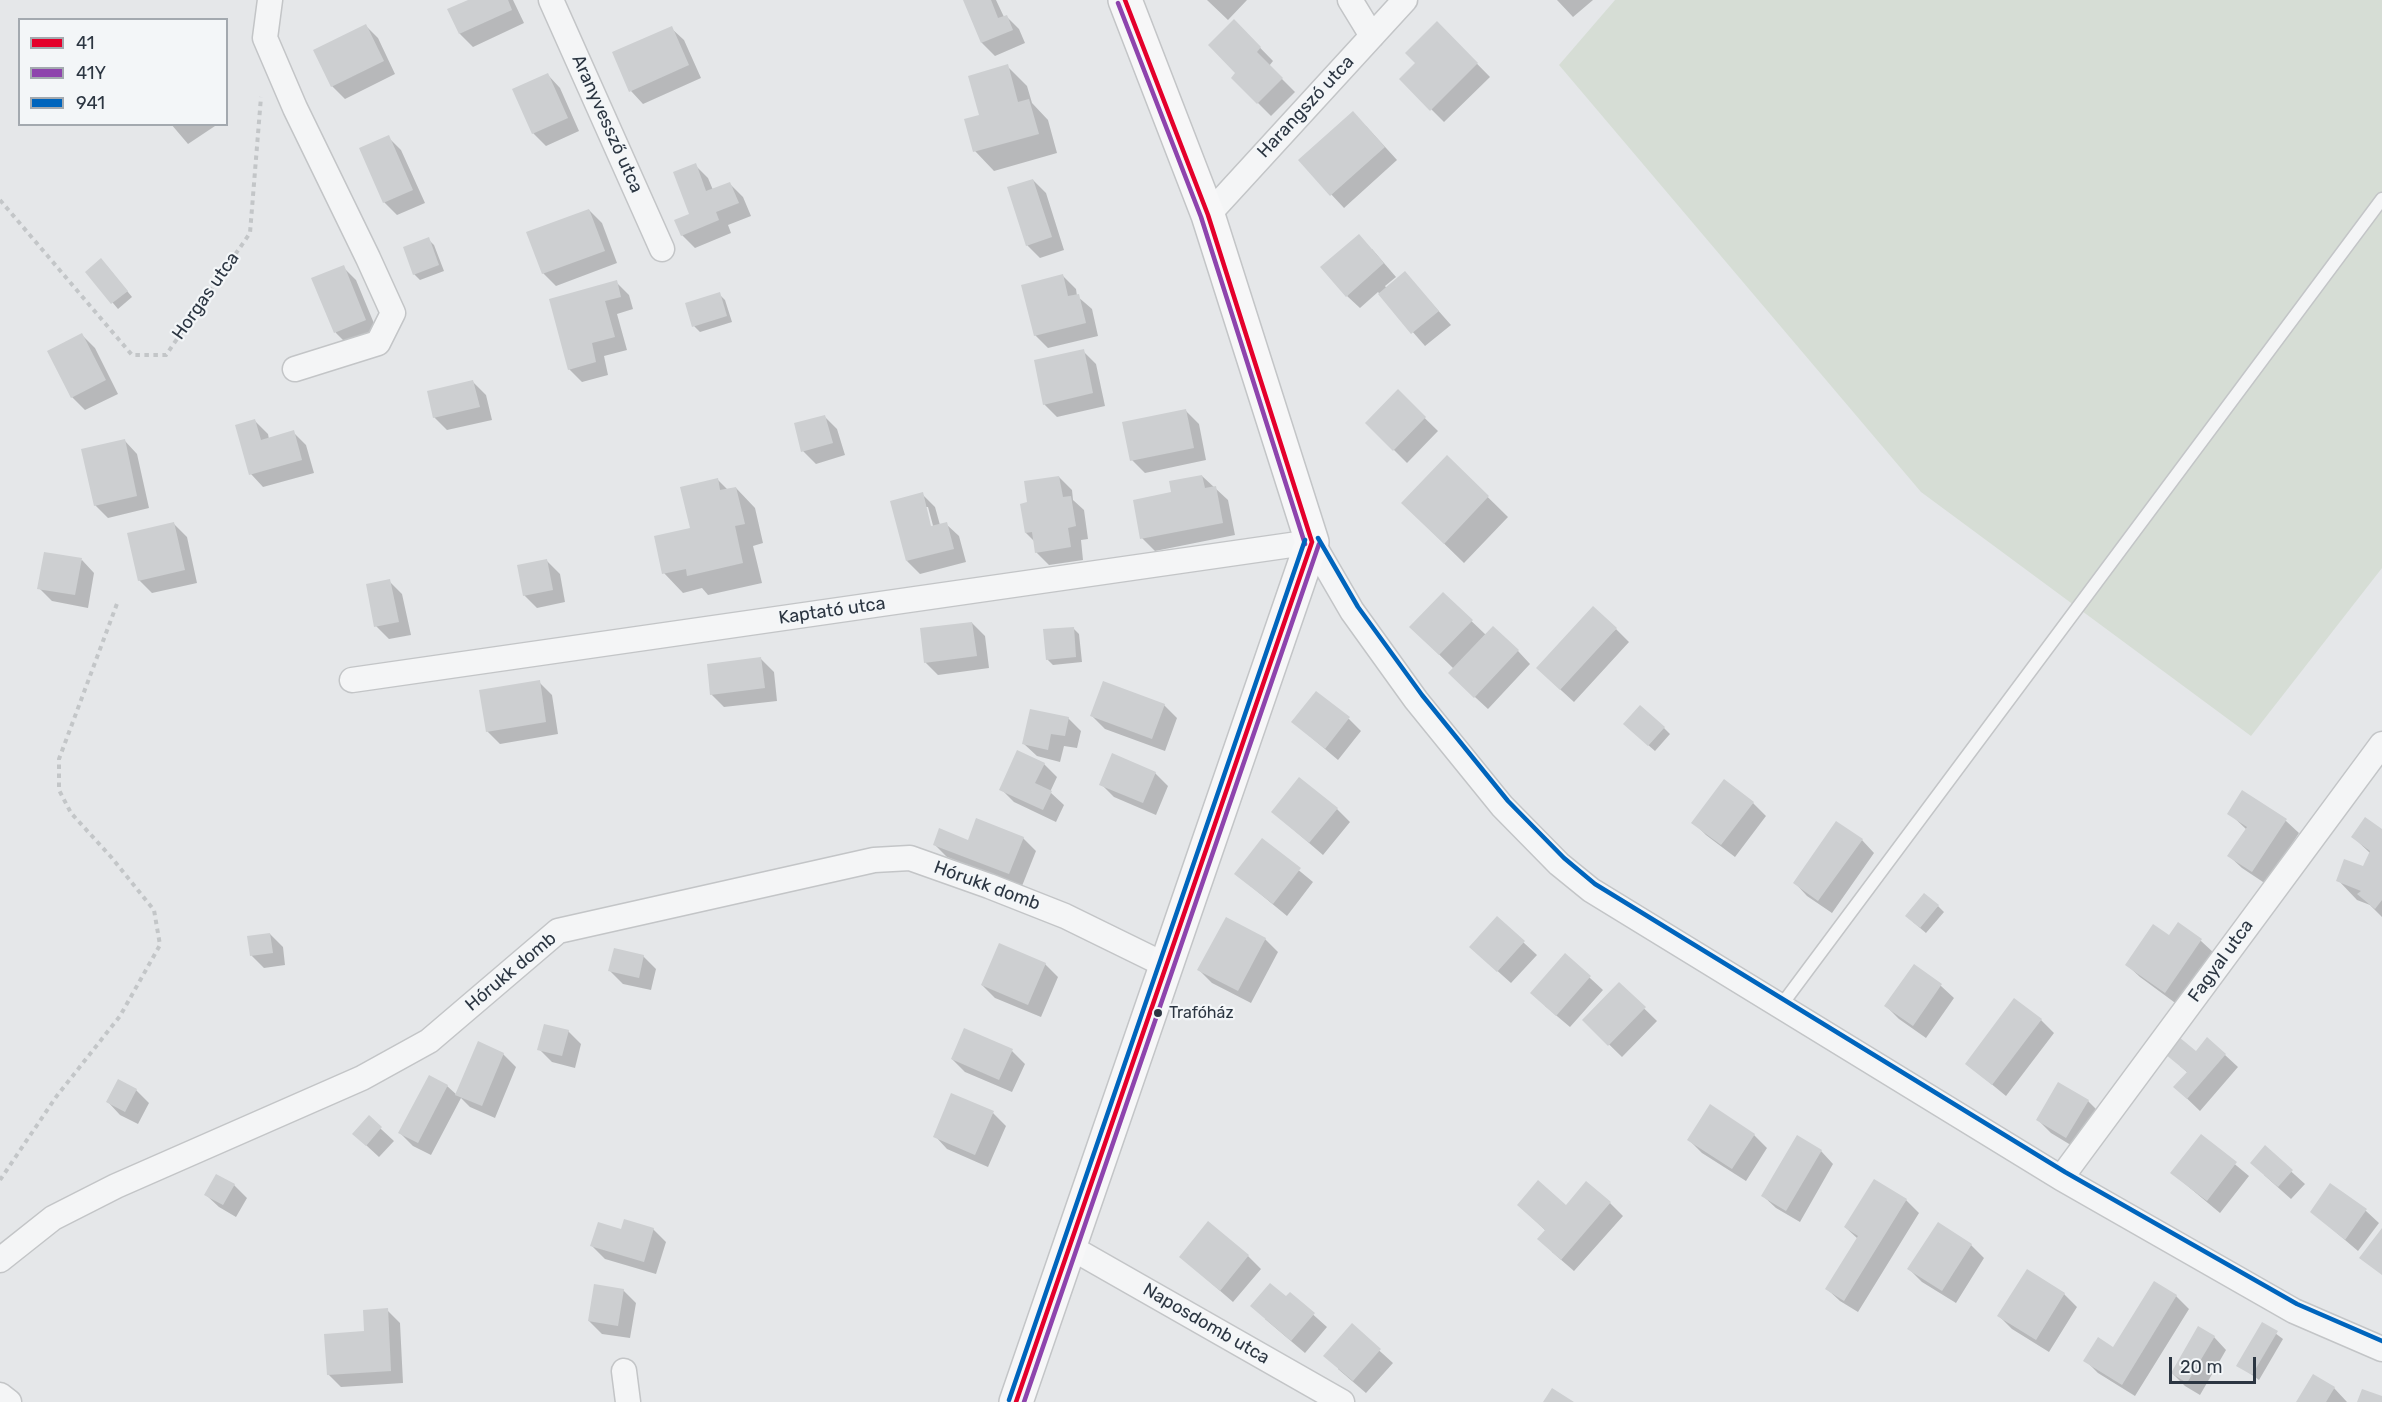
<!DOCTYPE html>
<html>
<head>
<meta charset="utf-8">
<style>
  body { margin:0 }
  #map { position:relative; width:2382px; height:1402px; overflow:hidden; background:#e5e7e9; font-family:Rubik,sans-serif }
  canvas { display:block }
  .legend { position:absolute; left:18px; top:18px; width:210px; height:108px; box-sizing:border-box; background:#f3f6f8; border:2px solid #a3a9af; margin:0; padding:8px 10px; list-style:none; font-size:18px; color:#2c3642 }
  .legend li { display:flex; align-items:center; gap:12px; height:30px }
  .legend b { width:30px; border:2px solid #a3a9af }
  .scale { position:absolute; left:2169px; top:1357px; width:87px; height:27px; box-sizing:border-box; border:3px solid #2c3642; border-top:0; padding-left:8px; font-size:18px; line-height:21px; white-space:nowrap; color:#2c3642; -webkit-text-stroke:4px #f3f6f8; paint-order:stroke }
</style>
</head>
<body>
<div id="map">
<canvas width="2382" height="1402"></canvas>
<ul class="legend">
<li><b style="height:8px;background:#e4002b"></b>41</li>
<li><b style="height:8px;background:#8e44ad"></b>41Y</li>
<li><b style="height:8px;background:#0065bd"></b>941</li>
</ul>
<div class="scale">20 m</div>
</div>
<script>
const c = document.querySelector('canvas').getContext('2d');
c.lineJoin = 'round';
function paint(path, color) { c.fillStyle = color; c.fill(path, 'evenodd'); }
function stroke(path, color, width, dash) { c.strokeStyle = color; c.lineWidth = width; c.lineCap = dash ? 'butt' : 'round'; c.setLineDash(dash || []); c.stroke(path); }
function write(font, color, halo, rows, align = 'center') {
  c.font = font + ' Rubik,sans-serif'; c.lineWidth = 4.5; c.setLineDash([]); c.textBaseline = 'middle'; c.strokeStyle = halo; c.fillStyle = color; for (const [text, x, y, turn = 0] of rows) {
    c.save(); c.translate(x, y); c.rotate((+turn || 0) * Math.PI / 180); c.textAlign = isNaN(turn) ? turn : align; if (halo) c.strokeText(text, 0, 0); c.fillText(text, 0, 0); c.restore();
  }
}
paint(new Path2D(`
  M1615,0H2382V568L2251,736L1921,492L1559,65Z`), '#d6ddd5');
paint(new Path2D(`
  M471,0H513L524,23L473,47L460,34L449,10Z
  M965,0H996L1004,17L1006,16L1019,29L1025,43L995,56L982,43Z
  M1207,0H1247L1228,20Z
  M1557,0H1593L1573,17Z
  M1234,21L1273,61L1269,66L1295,92L1271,116L1233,78L1237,73Z
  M1437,23L1490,77L1444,122L1401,79L1417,63Z
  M366,26L378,38L395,74L345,99L332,86Z
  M671,28L684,40L701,78L643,104L631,91Z
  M1007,66L1027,86L1032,103L1048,120L1057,153L994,171L975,151L981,116Z
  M548,75L560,88L579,131L546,146L533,133Z
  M171,124H218L188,144Z
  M1366,126L1397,160L1344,208L1300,161Z
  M388,137L401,150L425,203L397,215L384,202Z
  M695,165L708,178L713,190L730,184L743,197L751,216L728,225L731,233L695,248L682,235L691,215Z
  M1033,180L1046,193L1064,250L1040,258L1027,245Z
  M589,210L602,223L617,263L556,286L543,273Z
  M428,239L434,245L444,271L420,280L414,274Z
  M1372,249L1396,277L1385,286L1387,289L1405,273L1451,325L1425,346L1378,292L1360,308L1347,296Z
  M107,266L132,297L118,309L87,272Z
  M343,267L356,280L378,333L348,345L336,333L313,279Z
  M1063,276L1076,289L1077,296L1092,309L1098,336L1048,348L1035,335Z
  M616,282L629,295L633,309L617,314L627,350L604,356L608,375L582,382L569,369L551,300Z
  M719,294L725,300L732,322L700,332L694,326Z
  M82,335L95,348L118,394L85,410L72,397L49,352Z
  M1083,351L1096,364L1105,406L1057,417L1044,404Z
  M473,382L486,395L492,420L447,430L434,417Z
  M1398,392L1438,431L1407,463L1367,423Z
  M1186,411L1199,424L1206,460L1145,473L1132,460Z
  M824,416L837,429L845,455L816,464L803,451Z
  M255,421L268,434L269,439L293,432L306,445L314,473L263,487L251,474Z
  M125,441L137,454L149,508L108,518L95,505Z
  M1447,457L1508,517L1464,563L1422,522Z
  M1202,476L1228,500L1235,535L1155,551L1142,538Z
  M1059,477L1072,490L1073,500L1084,510L1088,539L1081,540L1083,560L1049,565L1036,552L1034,541L1026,533L1029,504Z
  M718,480L728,490L736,488L755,508L763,543L753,546L762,583L708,595L702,588L683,593L664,573L691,529Z
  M922,494L935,507L940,525L946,524L959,536L966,562L920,574L907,561ZM925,507H928L935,533L932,534Z
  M174,524L187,537L197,583L152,593L139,580Z
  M82,560L94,573L88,608L52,601L39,588Z
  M547,561L560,574L565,602L537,608L524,595Z
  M389,581L402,594L411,635L389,639L376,626Z
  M1443,594L1486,635L1518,651L1530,664L1488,709L1463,686L1454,669L1411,627Z
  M972,623L985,636L989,668L938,675L925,662Z
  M1073,628L1079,634L1082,662L1053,665L1047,659Z
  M1616,629L1629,642L1574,702L1551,681Z
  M761,659L774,672L777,701L724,707L711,694Z
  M539,682L552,695L558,734L500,744L487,731Z
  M1164,705L1177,718L1165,751L1105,729L1092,716Z
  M1068,718L1081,731L1077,748L1064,746L1060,762L1037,756L1024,744Z
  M1349,719L1361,731L1338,760L1293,722Z
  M1664,728L1670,734L1655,751L1631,730Z
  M1044,764L1057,777L1050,792L1064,805L1056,822L1014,802L1001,789Z
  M1155,773L1168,786L1156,815L1114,797L1101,784Z
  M2243,792L2286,821L2299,833L2266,884L2242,868L2229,856L2247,830L2229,813Z
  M1753,803L1766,816L1735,857L1706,835L1693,822Z
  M1337,809L1350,822L1323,855L1273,812Z
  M2382,831V917L2370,905L2357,900L2338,880L2364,868L2371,854L2353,837Z
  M1023,838L1036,851L1022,886L947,857L934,844Z
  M1262,840L1313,882L1287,916L1236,874Z
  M1862,840L1874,853L1832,913L1807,896L1795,883Z
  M1938,906L1944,912L1926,933L1913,922Z
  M1497,918L1537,955L1511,983L1484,959Z
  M2178,924L2201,941L2214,953L2178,1005L2140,977L2127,965L2169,937Z
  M270,934L283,947L285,965L264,968L251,955Z
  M1265,939L1278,952L1251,1003L1212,983L1199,970Z
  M1565,955L1603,990L1570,1027L1545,1006Z
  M643,956L656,969L651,990L623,984L610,971Z
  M1045,964L1058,977L1041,1017L995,998L982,985Z
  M1915,966L1941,986L1954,998L1926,1038L1899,1019L1886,1006Z
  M1619,984L1657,1021L1622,1057L1584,1020Z
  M2041,1020L2054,1033L2006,1096L1967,1064Z
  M568,1031L581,1044L575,1068L552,1062L539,1049Z
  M1012,1051L1025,1064L1012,1092L965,1072L952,1059Z
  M2196,1053L2225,1055L2238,1067L2200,1111L2175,1087L2188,1073L2180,1066Z
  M503,1054L516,1067L495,1118L470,1107L461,1098L431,1155L413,1146L400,1133L429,1077L447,1086L457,1095Z
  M136,1090L149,1103L138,1124L120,1115L108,1102Z
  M2088,1101L2101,1114L2079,1150L2051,1133L2038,1120Z
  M993,1113L1006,1126L988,1167L947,1149L935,1136Z
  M369,1118L394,1141L379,1157L354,1134Z
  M1754,1135L1767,1148L1746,1181L1702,1153L1689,1140Z
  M2201,1136L2249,1176L2220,1213L2172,1173Z
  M2265,1148L2305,1184L2291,1199L2264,1175Z
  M1821,1151L1833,1164L1800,1222L1776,1208L1763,1196Z
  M1875,1181L1906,1200L1919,1213L1858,1312L1840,1301L1827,1289L1858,1239L1845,1227Z
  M234,1185L247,1198L236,1217L219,1207L206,1195Z
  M2331,1185L2366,1211L2379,1223L2358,1251L2312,1212Z
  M1610,1203L1623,1216L1574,1271L1552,1252L1546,1231L1519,1205L1566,1207Z
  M653,1229L666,1242L656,1274L605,1259L592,1246L622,1230Z
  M1971,1245L1984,1258L1956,1303L1922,1282L1909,1269Z
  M1248,1256L1261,1269L1233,1302L1181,1257Z
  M2155,1283L2176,1296L2189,1309L2135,1396L2098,1373L2085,1360L2114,1349Z
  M623,1290L636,1303L630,1338L602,1334L589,1321Z
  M1290,1294L1327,1327L1305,1353L1265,1319Z
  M2064,1294L2077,1307L2049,1352L2012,1329L1999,1316Z
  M387,1310L400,1323L403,1383L341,1387L328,1374Z
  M2263,1324L2283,1339L2259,1380L2238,1365Z
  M1352,1326L1393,1363L1366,1393L1338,1369Z
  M2214,1337L2226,1350L2200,1395L2185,1386L2172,1373Z
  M2334,1388L2347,1402H2298Z`), '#0003');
paint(new Path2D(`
  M468,0H508L512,10L459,34L447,9Z
  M963,0H991L998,18L1007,15L1013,30L981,43Z
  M1234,19L1261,47L1257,52L1283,78L1257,104L1231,78L1235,73L1208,45Z
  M1437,21L1478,63L1430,111L1399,79L1415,63L1405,53Z
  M366,24L384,61L331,87L313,50Z
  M672,26L689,65L629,92L612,52Z
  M1008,64L1018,102L1029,99L1039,134L973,152L964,119L979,115L968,76Z
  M548,73L568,118L532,134L512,89Z
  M1353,111L1385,147L1330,196L1298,160Z
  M389,135L413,190L383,203L359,148Z
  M696,163L706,191L730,182L739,203L716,212L719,220L681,236L674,220L689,214L673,172Z
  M1033,179L1052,237L1026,246L1007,187Z
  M589,209L605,251L542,274L526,232Z
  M1359,234L1384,263L1346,297L1320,267Z
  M429,237L439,265L413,275L403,247Z
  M101,258L128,291L111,304L85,272Z
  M344,265L366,320L334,333L311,278Z
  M1405,271L1439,311L1411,334L1378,294Z
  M1063,274L1068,296L1079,294L1086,323L1034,336L1021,285Z
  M617,280L621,297L605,301L615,337L592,343L596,362L568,370L549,299Z
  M720,292L727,316L692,327L685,303Z
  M82,333L106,380L71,398L47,351Z
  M1084,349L1093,393L1043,405L1034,360Z
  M473,380L480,407L433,418L427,391Z
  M1398,389L1426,417L1393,451L1365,423Z
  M1186,409L1194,448L1130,461L1122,422Z
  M825,415L833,443L801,452L794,423Z
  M255,419L261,440L294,430L302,460L249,475L235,425Z
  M125,439L137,496L94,506L81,449Z
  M1447,455L1489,496L1444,544L1401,503Z
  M1202,475L1205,488L1216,486L1223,523L1140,539L1133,500L1171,492L1169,481Z
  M1059,476L1063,497L1071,496L1076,526L1068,528L1071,547L1035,553L1032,532L1025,533L1020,504L1027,502L1024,481Z
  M718,478L720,490L736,487L745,524L735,526L743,563L687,576L686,569L662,574L654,536L690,528L680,487Z
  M923,492L931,526L947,522L954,549L906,561L890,501Z
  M174,522L185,570L138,581L127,533Z
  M44,552L82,558L75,595L37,589Z
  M547,559L553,590L523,596L517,565Z
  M390,579L399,622L374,627L366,584Z
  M1443,592L1473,620L1439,655L1409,627Z
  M1593,606L1617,628L1560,690L1536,668Z
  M972,622L977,656L924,663L920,628Z
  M1493,626L1519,650L1474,698L1448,673Z
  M1074,627L1076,657L1046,660L1043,629Z
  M761,657L765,688L710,695L707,664Z
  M540,680L546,722L486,732L479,690Z
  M1103,681L1165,704L1152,739L1090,716Z
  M1316,691L1350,717L1325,749L1291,722Z
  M1640,705L1665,727L1648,746L1623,724Z
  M1030,709L1069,717L1065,736L1051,734L1048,750L1022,744Z
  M1017,750L1045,763L1035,783L1052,791L1043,810L999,790Z
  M1112,753L1156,772L1143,803L1099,785Z
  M1299,777L1338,808L1309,843L1271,812Z
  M1724,779L1754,802L1721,845L1691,823Z
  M2242,790L2287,819L2252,872L2227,856L2247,827L2227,814Z
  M2365,817L2382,829V900L2375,909L2357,894L2361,891L2336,881L2344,859L2363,866L2370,851L2351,837Z
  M976,818L1024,837L1009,874L933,845L939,828L968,840Z
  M1836,821L1863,839L1818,901L1793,883Z
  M1262,838L1301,868L1273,904L1234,874Z
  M1924,893L1939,905L1920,928L1905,916Z
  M1497,916L1525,941L1497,972L1469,947Z
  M1226,917L1266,938L1238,991L1197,970Z
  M2178,922L2202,939L2165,993L2125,965L2153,924L2169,935Z
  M270,933L273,953L250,956L247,936Z
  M999,943L1046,963L1028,1005L981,985Z
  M614,948L644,955L639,978L608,971Z
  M1565,953L1591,976L1556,1016L1530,993Z
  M1914,964L1942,984L1913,1026L1884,1006Z
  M1619,982L1646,1007L1608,1046L1582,1020Z
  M2014,998L2042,1019L1992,1085L1965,1064Z
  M544,1024L569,1030L562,1056L537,1050Z
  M964,1028L1013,1049L999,1080L951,1059Z
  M2179,1037L2196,1051L2207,1037L2226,1054L2187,1099L2173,1087L2187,1072L2165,1054Z
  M478,1041L504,1053L482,1106L455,1095Z
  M429,1075L448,1085L418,1143L398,1133Z
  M118,1079L137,1089L125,1112L106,1102Z
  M2058,1082L2089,1100L2066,1138L2036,1120Z
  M951,1093L994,1111L975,1155L933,1137Z
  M1710,1104L1755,1134L1732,1169L1687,1140Z
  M369,1115L382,1127L366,1146L352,1134Z
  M2201,1134L2237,1162L2207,1201L2170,1173Z
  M1797,1135L1822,1150L1786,1211L1761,1196Z
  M2265,1145L2293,1170L2278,1187L2250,1163Z
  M216,1174L235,1184L223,1205L204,1195Z
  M1874,1179L1907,1199L1844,1301L1825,1289L1858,1236L1844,1227Z
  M1538,1180L1566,1205L1586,1181L1611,1202L1561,1260L1537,1239L1545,1230L1517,1205Z
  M2330,1183L2367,1209L2345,1240L2310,1212Z
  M624,1219L654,1228L644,1262L590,1246L598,1222L621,1229Z
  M1208,1221L1249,1255L1220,1291L1179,1257Z
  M1938,1222L1972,1244L1942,1291L1907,1269Z
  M2382,1228V1275L2359,1258Z
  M2027,1269L2065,1293L2036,1340L1997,1316Z
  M2154,1281L2177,1295L2122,1385L2083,1361L2098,1337L2113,1347Z
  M1270,1283L1286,1296L1290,1292L1315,1313L1291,1341L1250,1306Z
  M594,1284L624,1289L618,1326L588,1321Z
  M388,1308L391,1371L327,1375L324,1334L364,1331L363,1310Z
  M2262,1322L2278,1331L2252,1375L2236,1366Z
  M1352,1323L1381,1349L1353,1381L1323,1356Z
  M2198,1326L2215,1336L2187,1383L2171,1373Z
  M2313,1374L2335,1387L2326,1402H2296Z
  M1552,1388L1574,1402H1543Z
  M2362,1389L2382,1396V1402H2357Z`), '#cdcfd1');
const lane = new Path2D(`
  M1780,1007L2382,199`);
const street = new Path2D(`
  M270,0L265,38L295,108L368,258L393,313L378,343L295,369
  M551,0L662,249
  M1350,0L1372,36
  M1208,215L1405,0
  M352,680L1312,542L1352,611L1416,700L1502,806L1559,864L1591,890L2061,1178L2294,1311L2382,1349
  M2061,1178L2382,744
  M1070,1247L1342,1402
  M0,1260L53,1218L116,1186L362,1078L429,1041L558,931L874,860L910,858L989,886L1065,916L1165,965
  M624,1371L628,1402
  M0,1395L9,1402`);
const secondary = new Path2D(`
  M1016,1402L1312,542L1208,215L1125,0`);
stroke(lane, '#c3c5c7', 15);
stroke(street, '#c3c5c7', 27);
stroke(secondary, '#c3c5c7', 36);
stroke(new Path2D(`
  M0,200L132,355H166L250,233L261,97
  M0,1180L56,1097L120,1016L160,945L154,910L112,858L71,813L59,790V759L118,601`), '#c3c6c8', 4, [4.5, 4.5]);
stroke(lane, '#f4f5f6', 12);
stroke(street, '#f4f5f6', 24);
stroke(secondary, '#f7f7f8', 33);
stroke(new Path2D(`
  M1125,0L1208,215L1312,542
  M1016,1402L1312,542`), '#e4002b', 4.5);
stroke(new Path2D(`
  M1118,3L1201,217L1305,544
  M1024,1402L1319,544`), '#8e44ad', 4.5);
stroke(new Path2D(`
  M1318,538L1358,607L1422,695L1508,801L1564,858L1595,884L2065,1172L2297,1304L2382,1341
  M1009,1400L1305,540`), '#0065bd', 4.5);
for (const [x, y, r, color] of [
  [1158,1013,5,"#2c3642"]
]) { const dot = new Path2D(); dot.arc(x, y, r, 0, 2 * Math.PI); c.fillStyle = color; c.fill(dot); stroke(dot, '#f3f6f8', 2); }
write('16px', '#2c3642', '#f3f6f8', [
  ["Trafóház",1169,1013]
], 'left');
write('18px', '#2c3642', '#f3f6f8', [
  ["Harangszó utca",1306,107,-47],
  ["Aranyvessző utca",607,124,66],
  ["Horgas utca",206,296,-55],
  ["Kaptató utca",832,611,-8],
  ["Hórukk domb",987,886,20],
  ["Fagyal utca",2221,961,-54],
  ["Hórukk domb",511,972,-40],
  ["Naposdomb utca",1206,1324,30]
]);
</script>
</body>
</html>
